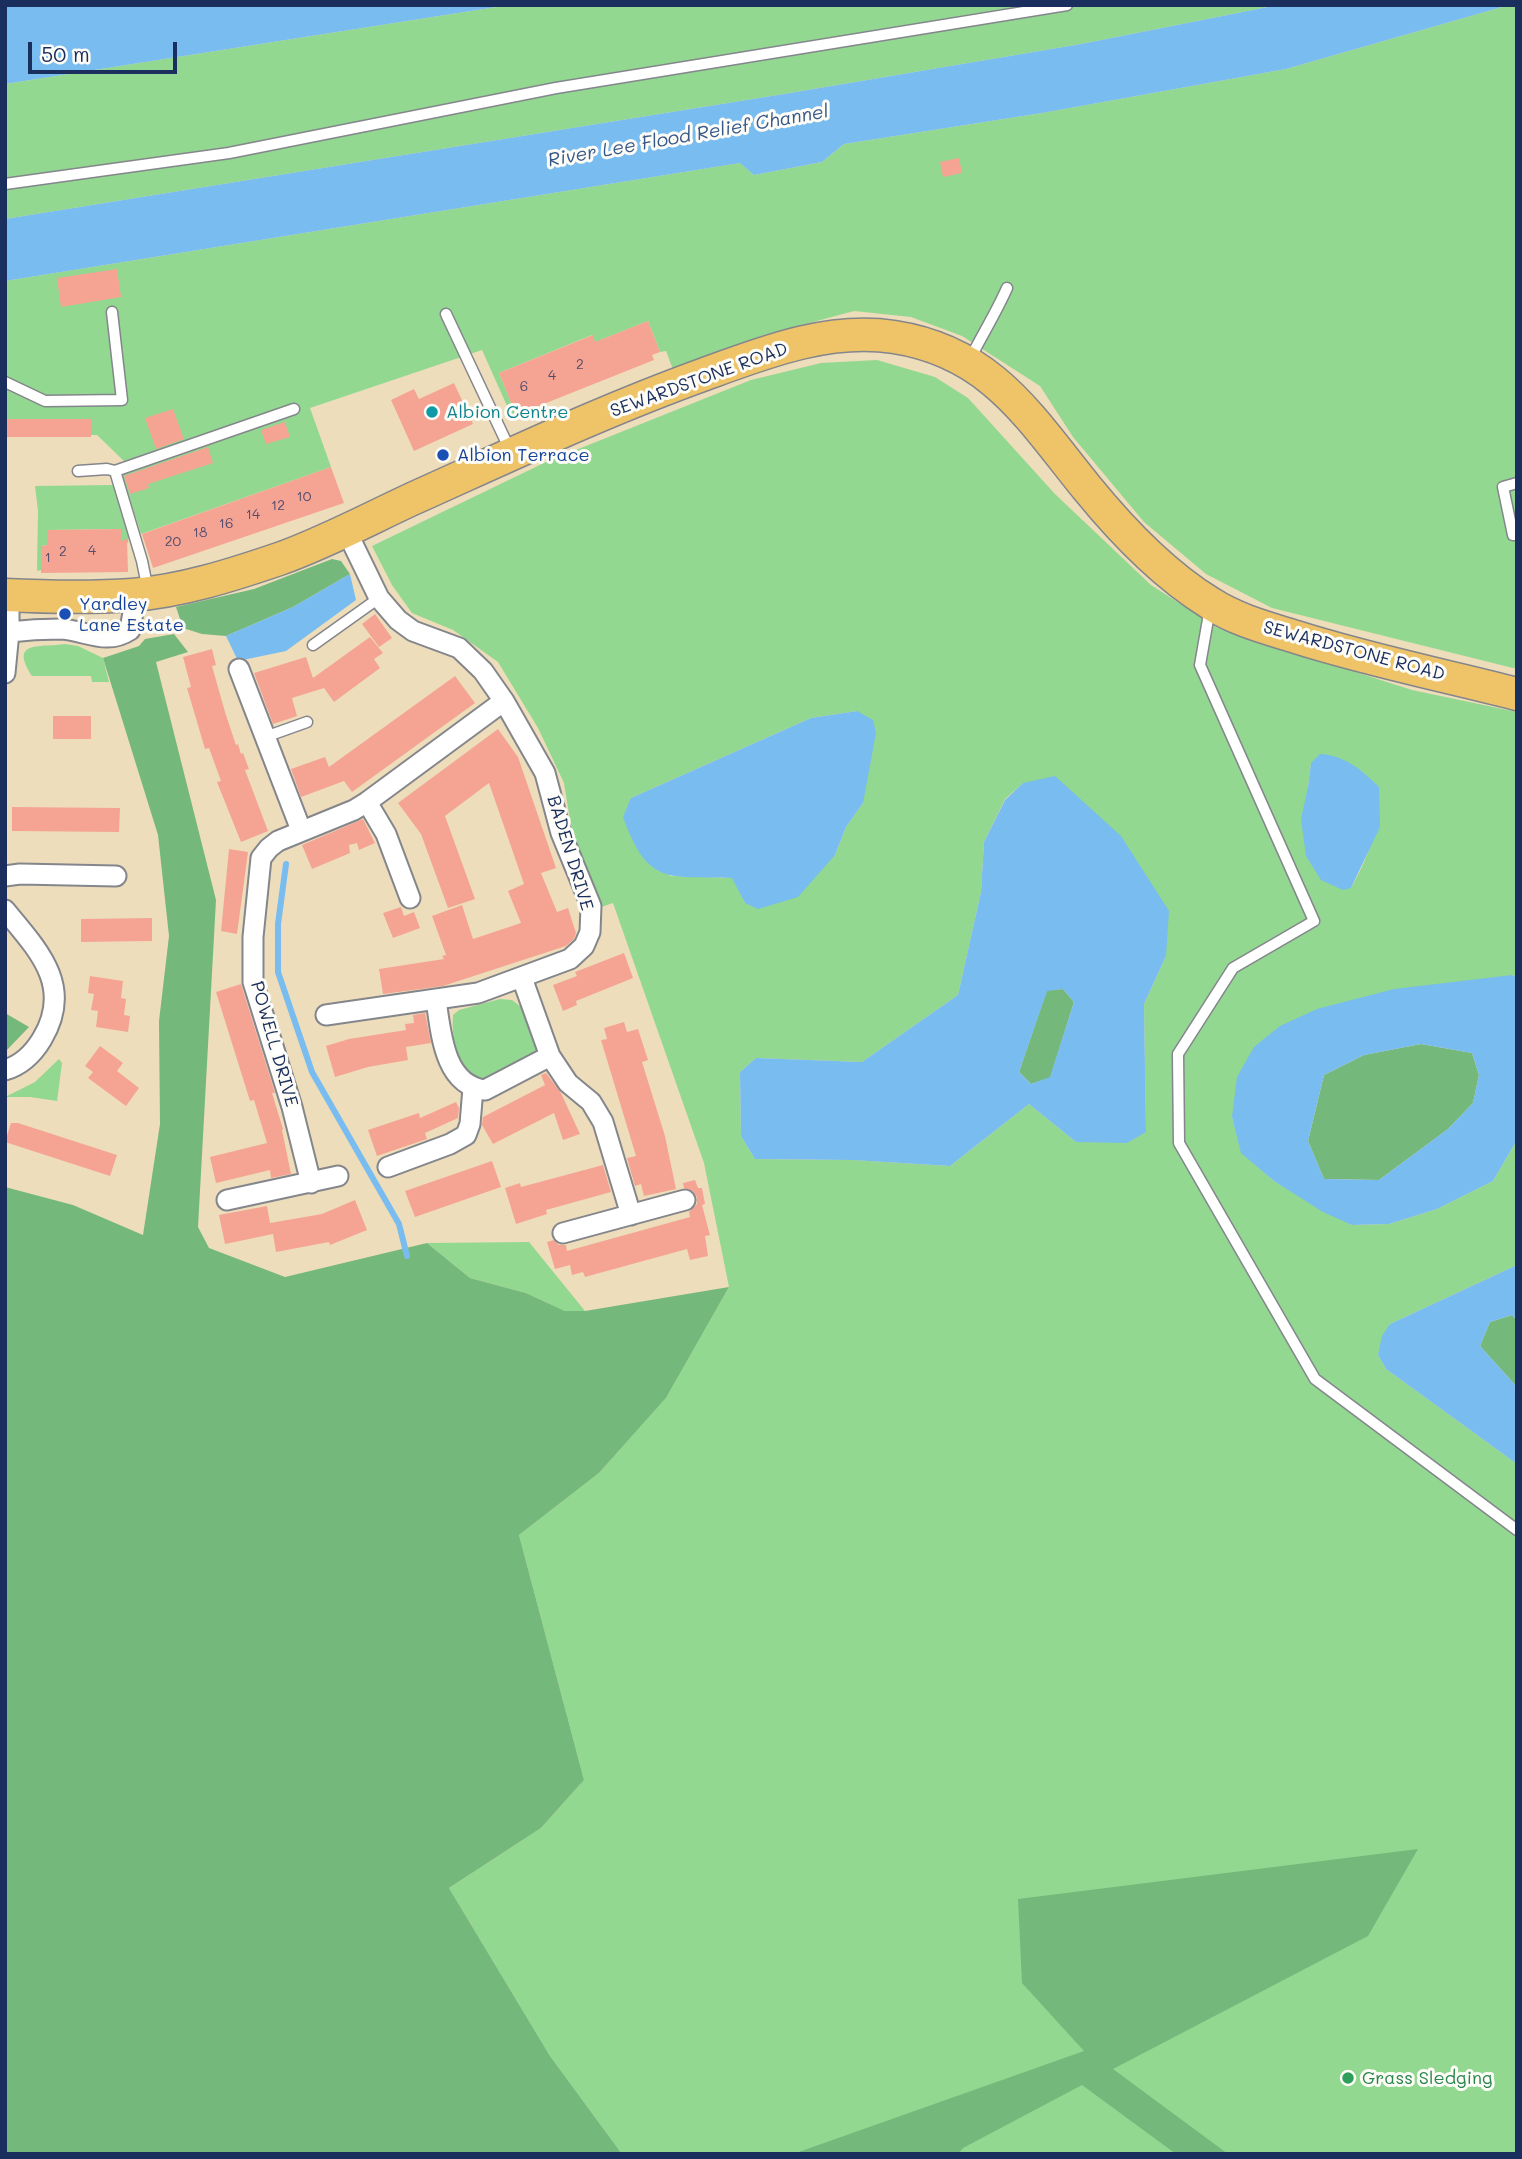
<!DOCTYPE html>
<html>
<head>
<meta charset="utf-8">
<style>
  body { margin:0 }
  #map { position:relative; width:1522px; height:2159px; overflow:hidden; background:#edb; font-family:Mali,sans-serif }
  canvas { display:block }
  .frame { position:absolute; inset:0; border:7px solid #1b2f5e; pointer-events:none }
  .scale { position:absolute; left:28px; top:42px; width:149px; height:32px; box-sizing:border-box; border:4px solid #1b2f5e; border-top:0; padding-left:9px; font-size:21px; line-height:24px; white-space:nowrap; color:#1b2f5e; -webkit-text-stroke:5px #fdfcf7; paint-order:stroke }
</style>
</head>
<body>
<div id="map">
<canvas width="1522" height="2159"></canvas>
<div class="frame"></div>
<div class="scale">50 m</div>
</div>
<script>
const c = document.querySelector('canvas').getContext('2d');
c.lineJoin = 'round';
function paint(path, color) { c.fillStyle = color; c.fill(path, 'evenodd'); }
function stroke(path, color, width, dash) { c.strokeStyle = color; c.lineWidth = width; c.lineCap = dash ? 'butt' : 'round'; c.setLineDash(dash || []); c.stroke(path); }
function write(font, color, halo, rows, align = 'center') {
  c.font = font + ' Mali,sans-serif'; c.lineWidth = 6; c.setLineDash([]); c.textBaseline = 'middle'; c.strokeStyle = halo; c.fillStyle = color; for (const [text, x, y, turn = 0] of rows) {
    c.save(); c.translate(x, y); c.rotate((+turn || 0) * Math.PI / 180); c.textAlign = isNaN(turn) ? turn : align; if (halo) c.strokeText(text, 0, 0); c.fillText(text, 0, 0); c.restore();
  }
}
paint(new Path2D(`
  M509,5H1278L1081,44L784,94L5,219V84Z
  M1509,5H1517V669L1272,608L1206,574L1144,522L1073,437L1040,386L962,336L911,317L854,311L761,336L674,372L666,351L660,352L648,321L600,340L608,372L592,335L499,373L516,415L512,417L482,350L310,408L331,467L141,534L122,475L125,462L97,435H26L5,425V281L740,163L754,175L822,162L844,144L1042,113L1286,69Z
  M877,360L935,377L968,398L1055,494L1151,585L1218,628L1412,690L1517,712V977L1512,975L1232,1117L1242,1153L1274,1181L1352,1225L1389,1224L1437,1209L1493,1181L1517,1140V1265L1390,1324L1378,1355L1386,1369L1517,1464V2154H622L550,2056L449,1888L541,1828L584,1780L519,1535L599,1473L666,1398L729,1287L704,1163L613,903L601,907L572,832L564,783L538,728L498,662L453,630L412,613L392,585L372,546L546,462L751,380L821,363ZM857,711L863,803L846,827L835,855L745,903L733,878L670,876L631,798L811,718ZM1311,763L1379,787C1378,827 1371,853 1351,888L1308,787ZM1023,783L1166,956L1144,1004L1146,1132L1076,1142L1029,1104L950,1166L852,1160L755,1159L741,1136L740,1072L756,1058L862,1062L958,995L981,892L984,842L1005,799Z
  M114,485L129,529L128,543H122V529L47,530V545L41,546V570L37,571L38,511L35,486Z
  M65,644L78,646L103,658L109,682H92L91,676H32C8,639 42,648 65,644Z
  M500,999L512,1000L524,1009L538,1041L537,1049L532,1056L484,1082L465,1074C457,1054 451,1037 453,1015L459,1010Z
  M59,1059L62,1063L57,1101L30,1097H5L35,1082Z
  M529,1242L585,1311H565L526,1293L470,1278L427,1243Z`), '#92d891');
paint(new Path2D(`
  M332,559L341,561L350,574L293,607L226,636L202,634L183,628L176,607L254,589Z
  M174,634L188,652L156,662L216,900L198,1227L209,1248L285,1277L427,1243L470,1278L526,1293L565,1311H585L729,1287L666,1398L599,1473L519,1535L584,1780L541,1828L449,1888L550,2056L622,2154H5V1187L73,1205L143,1235L160,1124L159,1021L169,936L158,835L103,658L139,646L145,639Z
  M1063,989L1074,1002L1050,1078L1031,1084L1019,1072L1047,990Z
  M5,1013L29,1027L5,1052Z
  M1421,1044L1472,1053L1479,1075L1473,1103L1448,1129L1379,1180L1324,1179L1308,1141L1324,1075L1364,1055Z
  M1512,1315L1517,1320V1387L1480,1346L1490,1322Z
  M1418,1849L1368,1936L1113,2069L1228,2154H1176L1082,2085L963,2148L958,2154H793L1084,2051L1022,1983L1018,1899Z`), '#75b87b');
paint(new Path2D(`
  M5,5H509L5,84Z
  M1278,5H1509L1286,69L1042,113L844,144L822,162L754,175L740,163L5,281V219L784,94L1081,44Z
  M350,574L356,600L286,651L238,661L226,636L293,607Z
  M857,711L873,720L876,733L863,803L846,827L835,855L798,897L758,909L745,903L732,878C667,876 648,886 623,817L631,798L811,718Z
  M1320,754C1344,755 1362,770 1379,787L1380,827L1351,888L1343,890L1321,880L1306,856L1301,819L1308,787L1311,763Z
  M1055,776L1121,836L1169,911L1166,956L1144,1004L1146,1132L1127,1143L1076,1142L1029,1104L950,1166L852,1160L755,1159L741,1136L740,1072L756,1058L862,1062L958,995L981,892L984,842L1005,800L1023,783ZM1063,989L1074,1002L1050,1077L1031,1084L1019,1072L1047,991Z
  M1512,975L1517,977V1140L1493,1181L1437,1209L1389,1224L1352,1225L1323,1212L1274,1181L1241,1153L1232,1117L1237,1077L1254,1047L1280,1026L1317,1009L1394,989ZM1421,1044L1472,1053L1479,1075L1473,1103L1448,1129L1379,1180L1324,1179L1308,1141L1324,1075L1364,1055Z
  M1517,1265V1320L1512,1315L1490,1322L1480,1346L1517,1387V1464L1386,1369L1378,1355L1382,1336L1390,1324Z`), '#79bcef');
stroke(new Path2D(`
  M286,864L278,924V972L312,1072L399,1224L407,1256`), '#79bcef', 6);
paint(new Path2D(`
  M959,158L962,173L943,177L940,162Z
  M117,269L121,297L61,307L57,278Z
  M648,321L660,352L652,355L654,360L516,415L499,373L593,335L595,342Z
  M454,383L473,424L414,451L391,400L414,389L419,399Z
  M173,409L184,439L156,449L145,418Z
  M5,419H91V437H5Z
  M285,422L290,437L266,444L261,430Z
  M208,447L213,463L148,484L149,488L130,494L124,476Z
  M331,467L344,503L153,568L142,534Z
  M122,529V541L127,539L128,572L41,573V546L47,545V530Z
  M375,614L392,638L379,647L362,624Z
  M370,637L383,653L374,659L380,668L334,702L324,688L292,698L297,716L273,724L254,673L306,657L313,678Z
  M212,649L216,665L212,666L225,712L236,745L238,744L241,754L243,753L249,769L245,770L268,831L241,842L217,782L221,781L209,748L205,749L187,688L191,687L183,657Z
  M455,676L475,703L352,792L344,781L301,797L291,769L325,757L329,767Z
  M53,716H91V739H53Z
  M498,729L518,757L556,868L541,873L557,912L568,908L576,933L574,939L566,946L443,986L383,994L379,969L444,959L442,956L446,955L432,916L462,905L473,939L521,923L508,891L524,884L489,783L445,816L475,899L448,908L421,834L398,803Z
  M12,807L120,808L119,832L12,831Z
  M363,819L375,843L359,850L357,843L349,845L350,853L312,869L302,845Z
  M229,849L248,852L237,934L221,931Z
  M401,907L404,916L414,912L420,928L393,938L383,913Z
  M152,918V941L81,942V919Z
  M624,953L633,978L576,1001L577,1005L563,1011L553,985L577,976L575,972Z
  M90,976L123,981L121,998L126,999L124,1015L130,1016L128,1032L96,1027L98,1011L91,1010L94,994L88,993Z
  M241,984L275,1093H272L283,1129L282,1130L291,1174L271,1178L270,1170L216,1183L210,1157L267,1143L254,1100L250,1101L216,992Z
  M425,1013L431,1043L406,1047L408,1060L368,1067L335,1077L326,1046L349,1039L406,1030L405,1024L414,1023L413,1015Z
  M624,1022L627,1032L638,1029L648,1060L642,1062L665,1136L676,1189L644,1196L641,1184L635,1186L627,1158L636,1156L601,1040L607,1039L604,1028Z
  M100,1046L123,1063L117,1071L139,1088L126,1106L88,1078L93,1072L85,1066Z
  M546,1073L561,1093L580,1134L563,1140L554,1113L493,1144L482,1125L483,1117L545,1085L541,1075Z
  M456,1102L459,1108L458,1118L425,1133L427,1139L377,1156L368,1130L419,1113L420,1118Z
  M11,1123H18L117,1155L110,1176L5,1142Z
  M492,1161L501,1187L415,1217L405,1191Z
  M603,1165L611,1192L546,1210L547,1214L516,1224L505,1188L520,1183L521,1187Z
  M695,1180L698,1188H702L705,1204L702,1205L710,1235L705,1236L708,1256L690,1260L687,1249L585,1277L583,1272L572,1275L570,1265L555,1269L547,1242L554,1240L559,1245H566L567,1251L690,1217L689,1212L697,1204V1197L693,1191L684,1188L683,1183Z
  M355,1200L367,1230L330,1245L329,1242L276,1252L273,1234L225,1244L219,1215L267,1206L270,1223L322,1214Z`), '#f5a494');
const service = new Path2D(`
  M5,184L229,153L556,88L1067,5
  M446,314L510,450
  M970,359C982,335 996,313 1007,288
  M5,382L45,401L122,400L112,312
  M78,471L107,469L115,471L142,561L148,590
  M115,471L294,409
  M1517,483L1503,487L1513,535H1517
  M1210,608L1200,665L1314,921L1233,968L1178,1054L1179,1143L1315,1379L1517,1530
  M313,645L379,598
  M265,737L307,722`);
const minor = new Path2D(`
  M9,632C26,630 43,629 60,629C85,630 106,646 130,630L133,612L132,595
  M239,669L301,830
  M5,673L9,632V595
  M367,802L386,834L410,898
  M5,876L20,874L116,876
  M5,910C38,950 74,986 42,1039C33,1054 22,1065 5,1070
  M522,978L550,1056L568,1083L591,1102L603,1122L631,1215
  M436,1000C441,1033 444,1085 485,1090L550,1056
  M326,1015L478,993L570,959L584,946L590,932L591,906L561,833L545,773L504,701L483,671L459,648L413,631L398,620L379,598L346,530
  M388,1167L450,1144L466,1135L470,1124L473,1088
  M311,1183L292,1107L253,982V937L261,858L269,848L278,841L354,810L367,802L504,701
  M227,1200L338,1176
  M563,1233L685,1200`);
const primary = new Path2D(`
  M5,595C47,597 90,598 132,595C182,591 232,575 279,559C324,543 367,520 410,500C508,456 605,410 705,374C765,352 829,327 894,337C992,352 1030,418 1087,488C1122,531 1163,574 1210,603C1236,620 1267,628 1296,637C1368,660 1443,675 1517,694`);
stroke(service, '#84868c', 13);
stroke(minor, '#84868c', 23);
stroke(primary, '#84868c', 35);
stroke(service, '#fff', 10);
stroke(minor, '#fff', 19);
stroke(primary, '#efc469', 32);
for (const [x, y, r, color] of [
  [432,412,7,"#0f9aa8"],
  [443,455,7,"#1a4fb4"],
  [65,614,7,"#1a4fb4"],
  [1348,2078,7,"#2e9e5b"]
]) { const dot = new Path2D(); dot.arc(x, y, r, 0, 2 * Math.PI); c.fillStyle = color; c.fill(dot); stroke(dot, '#fdfcf7', 2.5); }
write('14px', '#524c6c', null, [
  ["2",580,365],
  ["4",552,376],
  ["6",524,387],
  ["10",304,497],
  ["12",278,506],
  ["14",253,515],
  ["16",226,524],
  ["18",200,533],
  ["20",173,542],
  ["4",92,551],
  ["2",63,552],
  ["1",48,558]
]);
write('18px', '#1b2f5e', '#fdfcf7', [
  ["SEWARDSTONE ROAD",699,380,-20],
  ["SEWARDSTONE ROAD",1354,651,15],
  ["BADEN DRIVE",570,853,73],
  ["POWELL DRIVE",274,1044,74]
]);
write('18px', '#0d838f', '#fdfcf7', [
  ["Albion Centre",446,412]
], 'left');
write('18px', '#164399', '#fdfcf7', [
  ["Albion Terrace",457,455],
  ["Yardley",79,604],
  ["Lane Estate",79,625]
], 'left');
write('18px', '#27864d', '#fdfcf7', [
  ["Grass Sledging",1362,2078]
], 'left');
write('italic 19px', '#37598a', '#fdfcf7', [
  ["River Lee Flood Relief Channel",688,136,-10]
]);
</script>
</body>
</html>
